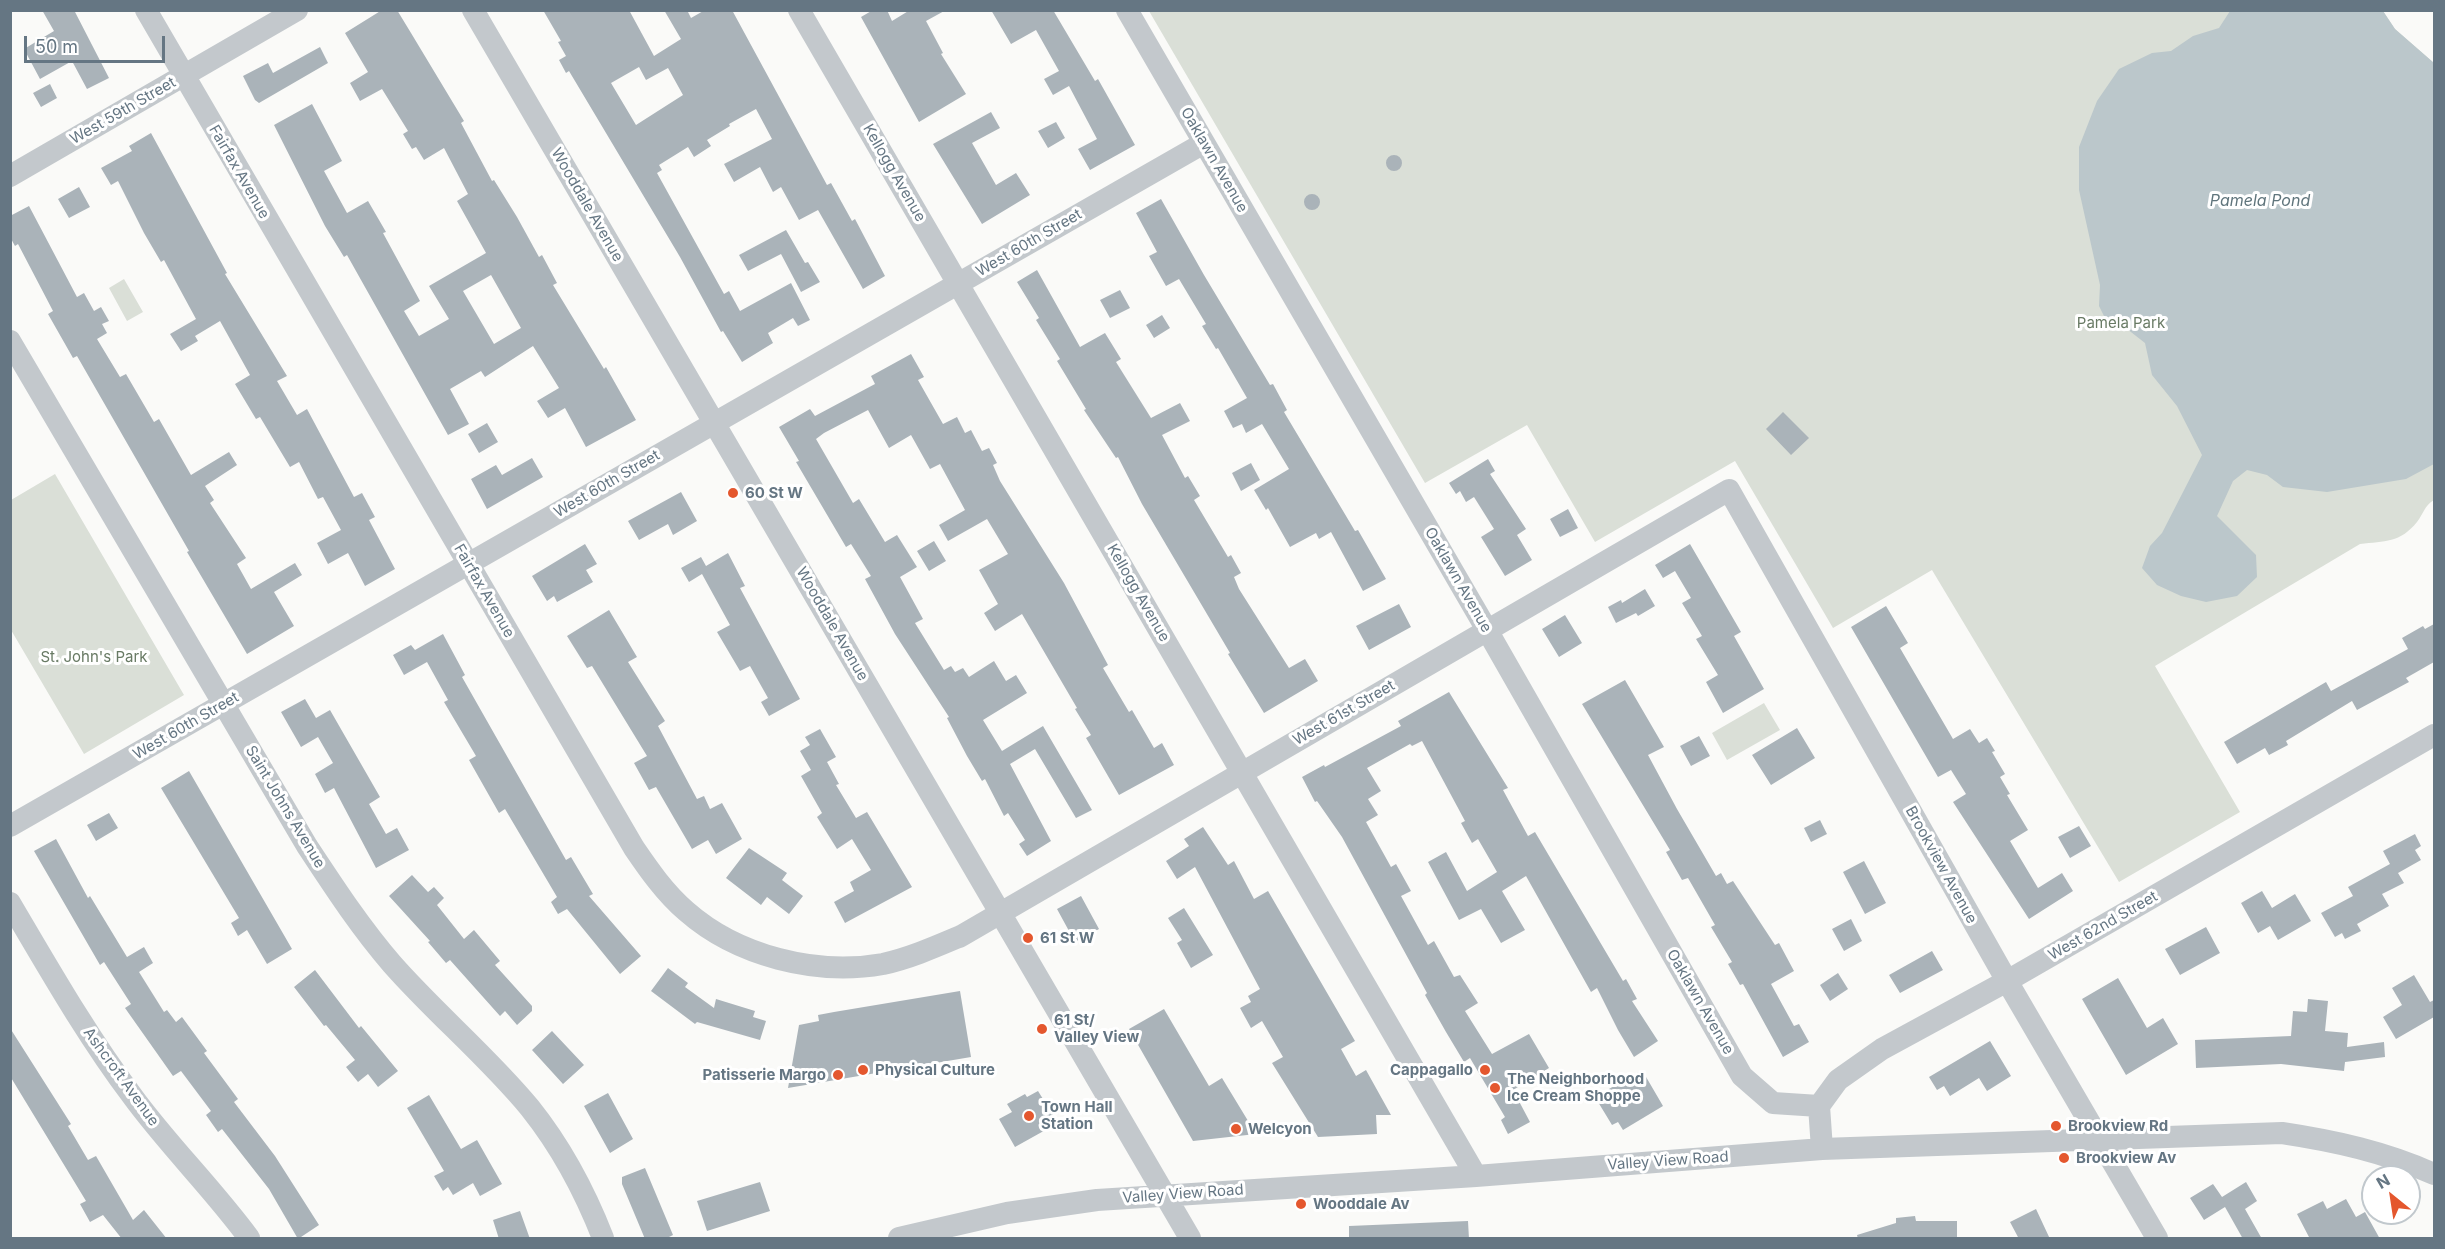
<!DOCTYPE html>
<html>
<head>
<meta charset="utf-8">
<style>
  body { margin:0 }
  #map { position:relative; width:2445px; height:1249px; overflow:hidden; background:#fafaf8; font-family:Inter,sans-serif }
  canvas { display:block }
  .frame { position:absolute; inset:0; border:12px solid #657683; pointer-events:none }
  .north { position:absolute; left:2361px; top:1165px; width:60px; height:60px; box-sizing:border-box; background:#fff; border:2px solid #c1c8cd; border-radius:50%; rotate:330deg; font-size:16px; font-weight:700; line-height:24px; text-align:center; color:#657683 }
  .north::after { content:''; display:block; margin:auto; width:21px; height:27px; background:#e4572e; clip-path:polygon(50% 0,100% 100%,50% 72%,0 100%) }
  .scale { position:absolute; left:24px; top:36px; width:141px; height:27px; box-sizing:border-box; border:3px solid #657683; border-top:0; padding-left:8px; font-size:18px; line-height:21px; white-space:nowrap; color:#657683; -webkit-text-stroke:4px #fff; paint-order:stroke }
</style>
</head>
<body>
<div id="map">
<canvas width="2445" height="1249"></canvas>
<div class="frame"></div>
<div class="north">N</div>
<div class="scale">50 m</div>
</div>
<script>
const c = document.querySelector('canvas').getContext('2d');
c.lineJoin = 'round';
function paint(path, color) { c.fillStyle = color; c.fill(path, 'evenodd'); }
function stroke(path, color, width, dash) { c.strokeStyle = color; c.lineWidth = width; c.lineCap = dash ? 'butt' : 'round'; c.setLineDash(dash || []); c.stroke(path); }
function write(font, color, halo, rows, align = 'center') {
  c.font = font + ' Inter,sans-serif'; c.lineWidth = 6; c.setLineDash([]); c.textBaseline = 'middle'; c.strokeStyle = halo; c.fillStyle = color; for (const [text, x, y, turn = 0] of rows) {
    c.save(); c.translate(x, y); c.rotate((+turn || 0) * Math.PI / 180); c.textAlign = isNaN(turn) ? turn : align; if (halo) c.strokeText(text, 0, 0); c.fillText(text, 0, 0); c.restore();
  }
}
paint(new Path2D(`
  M1149,11H2383L2395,29L2434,63V500C2424,506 2424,513 2417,522C2400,543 2385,541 2360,544L2155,666L2240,812L2119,882L1932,570L1833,628L1735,461L1595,542L1527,425L1425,483Z
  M124,279L143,312L127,321L109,288Z
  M55,474L184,695L84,754L11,630V500Z
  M1764,703L1780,730L1727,760L1712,733Z`), '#dadfd7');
paint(new Path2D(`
  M2230,11H2383L2395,29L2434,63V464L2406,479L2327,492L2283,487L2267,475L2247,470L2233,481L2217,516L2256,555L2257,577L2237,596L2206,602L2181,596L2157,585L2142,568L2150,546L2162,533L2202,455L2177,406L2152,375L2145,343L2122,325L2109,326L2099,306L2100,285L2079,190V147L2097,101L2119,69L2152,53L2171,51L2193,36L2219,28Z`), '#bbc7cb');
paint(new Path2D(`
  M42,10H74L109,78L87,89L72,61L40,79L24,49L54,31Z
  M382,10H397L411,33L464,121L461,123L492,181L494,180L517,217L539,257L542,255L557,283L553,285L604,369L606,367L636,420L586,447L565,408L548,418L537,401L559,388L533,346L485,377L481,371L450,389L469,424L448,435L347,255L344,257L325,226L274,125L312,104L342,161L324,171L347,213L368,201L386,232L383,233L420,301L404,311L419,336L449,319L429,286L486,253L457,201L468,194L444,148L424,160L416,147L412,149L403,134L408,131L382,89L360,101L350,83L368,72L345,33ZM491,275L521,328L494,344L463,291Z
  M543,10H629L654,56L681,39L664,10H687L691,18L705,10H732L827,185L831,183L852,221L855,219L885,276L863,289L818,210L799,220L781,187L773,192L760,167L734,182L724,164L772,139L756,109L729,124L730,126L707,140L711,146L694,157L688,147L659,165L662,170L657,173L724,294L729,291L740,311L791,283L810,320L798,326L793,318L768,333L773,343L742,362L723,331L721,332L680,257L569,71L566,73L559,60L566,56L558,42L561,41ZM639,67L646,80L668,68L683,95L636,125L611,83Z
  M873,10H887L892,21L910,10H946L926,21L943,53L941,54L966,94L919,122L861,17Z
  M991,10H1053L1095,81L1098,79L1135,145L1090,170L1078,149L1097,139L1069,86L1053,95L1044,79L1059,71L1036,30L1011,44Z
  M320,47L328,63L259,103L255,100L243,76L268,63L273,73Z
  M50,84L57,98L41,107L33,93Z
  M991,112L1000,128L972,143L996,185L1016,173L1030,195L982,224L933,144Z
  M1056,122L1065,138L1048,148L1038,131Z
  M151,133L227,273L225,274L287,376L277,381L297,415L307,409L354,497L362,493L375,517L369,520L395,569L365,586L348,553L328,564L317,543L341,530L323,497L318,499L299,462L290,467L260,417L256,419L235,384L250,375L220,321L195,336L198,341L181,351L170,334L196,319L164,260L161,262L144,233L118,181L111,185L101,168L132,151L129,146Z
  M1386 163a8 8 0 1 1 16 0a8 8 0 1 1-16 0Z
  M79,187L90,207L69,218L58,199Z
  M1304 202a8 8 0 1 1 16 0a8 8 0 1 1-16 0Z
  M1161,199L1204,275L1270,385L1273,384L1287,410L1284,412L1355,531L1358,530L1386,579L1363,591L1331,532L1319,539L1316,533L1290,547L1268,508L1266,510L1254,490L1289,469L1262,424L1246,433L1242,424L1233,428L1224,411L1247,398L1218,348L1216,349L1202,326L1206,324L1179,279L1166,286L1149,256L1157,252L1136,213Z
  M29,206L77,297L84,293L94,311L101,307L109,321L102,324L107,333L97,339L120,377L126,374L154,422L159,419L191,475L229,452L237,465L205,486L214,500L210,503L246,558L237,564L251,589L295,563L302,575L274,592L294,626L247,654L187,552L189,551L77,356L73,358L48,314L53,311L18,244L15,246L10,237V216Z
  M786,230L805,263L808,262L820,282L801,292L781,254L748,271L739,255Z
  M1037,270L1080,347L1105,333L1121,359L1116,362L1151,418L1180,403L1190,421L1162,435L1185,478L1188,476L1200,496L1194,500L1228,557L1231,555L1241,573L1234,577L1239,589L1289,668L1305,659L1318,681L1264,713L1228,654L1230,653L1142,504L1118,457L1116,458L1084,410L1086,409L1057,361L1060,359L1036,320L1039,318L1017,282Z
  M1120,290L1130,308L1110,318L1100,300Z
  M1162,315L1170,328L1154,338L1146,325Z
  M911,354L924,377L918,380L943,424L957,417L965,433L971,430L982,451L989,448L997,463L993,465L1000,481L1064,583L1108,665L1103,668L1129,712L1132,710L1154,748L1162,743L1174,765L1119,795L1086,738L1091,735L1075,709L1077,708L1022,614L995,631L984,613L998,604L979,570L1008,554L987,519L948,541L939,525L965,510L940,464L930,469L911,435L889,448L868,410L824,433L816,439L853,503L859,499L885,542L897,535L917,567L900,577L923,619L915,623L944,670L951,666L955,672L963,668L969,677L994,661L1006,681L1016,675L1027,693L983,720L1002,751L1043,726L1092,810L1076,818L1035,749L1010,764L1051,841L1027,856L1019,844L1025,840L1008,813L1004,816L985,779L982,781L967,756L947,718L949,717L895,634L865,579L871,576L851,544L846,547L796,462L799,461L779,427L810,409L815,416L875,384L871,376Z
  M1783,412L1809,438L1791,455L1766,429Z
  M487,423L498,442L479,453L468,434Z
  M532,458L543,477L487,509L471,479L496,465L502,475Z
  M1488,459L1495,471L1490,474L1526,529L1517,535L1532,560L1505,576L1481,537L1494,529L1474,497L1466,502L1460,491L1456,494L1449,483Z
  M1251,463L1260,480L1241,491L1232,473Z
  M681,492L697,521L673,535L668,524L639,540L628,521Z
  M1568,509L1578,528L1560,537L1550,519Z
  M934,541L946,561L929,571L917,551Z
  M585,544L597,564L586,570L593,582L557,602L554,596L547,601L532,576Z
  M1690,544L1741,632L1734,636L1764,689L1723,713L1706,682L1718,675L1696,639L1702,636L1682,603L1691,598L1675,571L1663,578L1655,565Z
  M728,553L745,586L740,588L800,699L769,716L761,702L768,698L750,666L740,671L717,632L730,625L702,574L689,582L681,568L701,557L706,566Z
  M1645,589L1655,606L1638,616L1636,613L1616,623L1608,607L1621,600L1622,603Z
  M1399,604L1411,627L1369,650L1356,626Z
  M1886,606L1908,643L1900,648L1953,739L1970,729L1979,743L1987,738L1995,751L1992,752L2005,774L2000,777L2010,794L2007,795L2028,830L2010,841L2038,888L2062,873L2073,891L2029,919L1953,802L1966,794L1951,770L1938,777L1851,627Z
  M609,610L637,657L628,662L665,721L658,726L697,799L704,796L710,809L722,803L742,839L716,854L708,840L692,849L656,787L649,790L634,763L647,756L592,666L587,668L567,636Z
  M1565,615L1582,643L1559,657L1542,629Z
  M2434,624V662L2406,678L2409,682L2357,710L2352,701L2286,741L2288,745L2269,755L2265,748L2237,764L2224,742L2326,682L2331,691L2408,649L2402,638L2423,626L2425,629Z
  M443,634L465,675L462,677L566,860L571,857L593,894L589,896L641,956L620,974L567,909L558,914L551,902L557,897L505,809L499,813L469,760L476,756L444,702L448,700L427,662L404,675L393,655L411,645L415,650Z
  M1625,680L1664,747L1648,755L1677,809L1716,876L1721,873L1727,884L1733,881L1775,945L1779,943L1794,971L1771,984L1794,1026L1799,1024L1809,1042L1783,1057L1743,984L1740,985L1728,964L1732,962L1711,927L1715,925L1688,878L1682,880L1666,852L1670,850L1582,704Z
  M1449,692L1508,788L1503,790L1528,836L1535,832L1623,981L1626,979L1637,999L1632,1001L1658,1041L1634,1057L1618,1030L1597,988L1591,992L1526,876L1502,891L1525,930L1501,943L1481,909L1459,920L1428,862L1446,852L1467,891L1497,872L1478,839L1472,843L1461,823L1465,821L1422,741L1412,746L1410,744L1367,768L1381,791L1368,799L1378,815L1366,822L1391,867L1396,864L1411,891L1401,896L1428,945L1434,941L1454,977L1460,975L1478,1003L1465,1011L1492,1054L1529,1034L1549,1068L1513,1090L1530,1122L1508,1134L1501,1120L1505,1117L1470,1058L1464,1062L1446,1032L1425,995L1427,993L1342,837L1317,801L1315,802L1302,777L1324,765L1325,767L1401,726L1398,721Z
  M305,699L316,718L330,710L380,797L369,804L386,834L397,828L409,850L376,868L334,788L325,793L315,774L333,763L318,737L301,747L281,712Z
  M1797,728L1815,758L1771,785L1752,755Z
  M820,729L836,757L827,762L839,784L836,785L856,818L867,812L912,887L845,923L834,902L854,891L850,882L871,870L852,839L837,849L817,817L822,813L801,776L811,770L800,751L810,745L805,737Z
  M1699,736L1710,756L1691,766L1680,746Z
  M189,771L292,949L267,964L247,930L238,936L231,923L239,918L161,788Z
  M109,813L118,828L96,841L87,825Z
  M1820,820L1827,834L1811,842L1804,828Z
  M2079,826L2091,846L2070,858L2058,837Z
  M1203,827L1228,865L1234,861L1254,899L1268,891L1355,1041L1341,1049L1356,1076L1366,1070L1391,1115H1376L1377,1134L1318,1137L1272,1063L1283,1057L1262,1021L1251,1028L1240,1008L1251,1002L1248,996L1260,989L1195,867L1177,879L1166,861L1189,846L1184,839Z
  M2415,834L2421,846L2415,850L2421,860L2398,873L2404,883L2382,894L2389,906L2357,924L2361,931L2345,939L2342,933L2335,937L2321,913L2353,896L2348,887L2390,864L2383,851Z
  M56,839L88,898L90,896L127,957L144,947L153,963L139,972L164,1012L167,1010L176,1022L182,1017L207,1051L204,1053L238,1099L234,1102L275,1156L319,1225L298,1239L269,1189L222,1129L218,1132L206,1115L211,1111L181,1071L173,1076L125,1008L131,1004L104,962L100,965L34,851Z
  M749,848L787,873L782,880L803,896L789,914L767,897L761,905L726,878Z
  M1864,861L1886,903L1865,914L1843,872Z
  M412,875L428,892L434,887L444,898L437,905L464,939L474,930L500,961L495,965L532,1006V1011L517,1025L505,1011L500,1016L450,960L446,963L428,942L430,941L389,896Z
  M2262,891L2272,908L2295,894L2311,921L2278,940L2270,926L2258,933L2241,903Z
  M1081,896L1099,929L1075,942L1057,909Z
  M1184,908L1213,955L1191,968L1177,943L1182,940L1168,918Z
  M1851,919L1862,941L1844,951L1832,929Z
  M2206,927L2220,953L2180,975L2165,949Z
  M1932,951L1943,970L1900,993L1889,975Z
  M668,968L688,983L685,987L714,1008L716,999L755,1011L753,1017L766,1021L760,1040L697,1022L695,1024L651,991Z
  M315,970L359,1028L361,1026L398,1071L378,1087L368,1074L358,1082L346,1067L355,1060L326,1025L324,1026L294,987Z
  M1838,973L1848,989L1830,1001L1820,985Z
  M2414,975L2430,1002L2434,1000V1017L2396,1039L2383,1017L2402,1005L2392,988Z
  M2118,978L2147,1028L2163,1018L2178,1044L2126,1075L2082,999Z
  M960,991L971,1057L788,1088L799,1025L819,1021L818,1015L834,1012Z
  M2308,999L2328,1001L2325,1031L2348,1033L2347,1047L2384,1042L2385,1057L2345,1062L2344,1071L2281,1064L2196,1068L2195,1040L2291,1036L2293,1011L2307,1012Z
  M1164,1009L1209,1086L1222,1078L1256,1134L1193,1141L1129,1029Z
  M10,1028L71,1124L68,1126L88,1160L96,1156L133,1220L144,1210L167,1239H122L103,1215L90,1222L80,1204L86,1201L10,1076Z
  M552,1031L584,1065L563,1084L532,1050Z
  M1990,1041L2011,1076L1987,1091L1979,1078L1950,1096L1944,1086L1937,1090L1929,1077Z
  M1642,1070L1663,1106L1623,1130L1618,1122L1612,1125L1595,1097Z
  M1038,1091L1058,1123L1015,1147L999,1119L1012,1112L1007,1104L1025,1094L1027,1097Z
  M608,1093L633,1139L610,1153L584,1106Z
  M429,1095L461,1149L477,1140L502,1184L480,1196L473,1183L453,1195L448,1187L443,1191L434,1176L444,1171L407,1108Z
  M645,1168L673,1235L665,1239H645L622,1184V1177Z
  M760,1182L770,1211L707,1231L697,1201Z
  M2246,1182L2257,1201L2245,1209L2262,1239H2243L2225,1207L2204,1220L2190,1198L2213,1184L2222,1197Z
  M2346,1199L2356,1217L2365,1212L2380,1239H2310L2297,1214L2323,1201L2327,1209Z
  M2036,1209L2050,1239H2019L2010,1222Z
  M520,1211L530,1239H499L493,1220Z
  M1915,1216L1916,1221H1957V1239H1858L1857,1235L1896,1223V1218Z
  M1468,1221L1469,1239H1349V1226Z`), '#aab3b9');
stroke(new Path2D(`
  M146,10L634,848C649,870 665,893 686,911C737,956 816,976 883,964C910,958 935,947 961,936L1729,490L2007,981L2157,1238
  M473,10L1190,1238
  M799,10L1476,1176
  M1127,10L1487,630L1742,1076L1773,1103L1819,1106
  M10,176L297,10
  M10,341L307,846C334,887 360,927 392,964C436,1014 488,1057 530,1108C562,1148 585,1192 603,1238
  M10,826L1204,143
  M10,903C49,969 87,1036 133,1097C169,1146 213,1189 249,1238
  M1822,1149L1819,1106L1838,1080L1882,1049L2007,981L2434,735
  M899,1238L1007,1213L1097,1200L1476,1176L1822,1149L2282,1133C2335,1141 2385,1152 2434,1174`), '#c3c8cc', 22);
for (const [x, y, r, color] of [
  [733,493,6,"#e4572e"],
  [1028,938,6,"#e4572e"],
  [1042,1029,6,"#e4572e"],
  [863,1070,6,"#e4572e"],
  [1485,1070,6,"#e4572e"],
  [838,1075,6,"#e4572e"],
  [1495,1088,6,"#e4572e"],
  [1029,1116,6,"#e4572e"],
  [2056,1126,6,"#e4572e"],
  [1236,1129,6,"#e4572e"],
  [2064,1158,6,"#e4572e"],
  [1301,1204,6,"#e4572e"]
]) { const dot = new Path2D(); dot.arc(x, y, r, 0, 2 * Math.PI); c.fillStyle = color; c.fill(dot); stroke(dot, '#fff', 2); }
write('15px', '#657683', '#fff', [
  ["West 59th Street",123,111,-30],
  ["Oaklawn Avenue",1214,160,60],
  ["Fairfax Avenue",239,172,60],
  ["Kellogg Avenue",894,173,60],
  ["Wooddale Avenue",587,205,60],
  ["West 60th Street",1029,243,-30],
  ["West 60th Street",607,484,-30],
  ["Oaklawn Avenue",1458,580,60],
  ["Fairfax Avenue",484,591,60],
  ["Kellogg Avenue",1138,593,60],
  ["Wooddale Avenue",832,624,60],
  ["West 61st Street",1344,713,-30],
  ["West 60th Street",186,726,-30],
  ["Saint Johns Avenue",285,807,59],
  ["Brookview Avenue",1941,865,61],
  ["West 62nd Street",2103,926,-30],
  ["Oaklawn Avenue",1700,1002,60],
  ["Ashcroft Avenue",121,1077,54],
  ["Valley View Road",1668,1161,-4],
  ["Valley View Road",1183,1194,-4]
]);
write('15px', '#687a64', '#fff', [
  ["Pamela Park",2121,323],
  ["St. John's Park",94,657]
]);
write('bold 15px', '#657683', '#fff', [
  ["60 St W",745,493],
  ["61 St W",1040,938],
  ["61 St/",1054,1020],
  ["Valley View",1054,1037],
  ["Physical Culture",875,1070],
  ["Cappagallo",1473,1070,"right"],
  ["Patisserie Margo",826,1075,"right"],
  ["The Neighborhood",1507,1079],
  ["Ice Cream Shoppe",1507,1096],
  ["Town Hall",1041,1107],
  ["Station",1041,1124],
  ["Brookview Rd",2068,1126],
  ["Welcyon",1248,1129],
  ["Brookview Av",2076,1158],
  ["Wooddale Av",1313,1204]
], 'left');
write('italic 16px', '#60757c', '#fff', [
  ["Pamela Pond",2260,201]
]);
</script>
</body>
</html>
